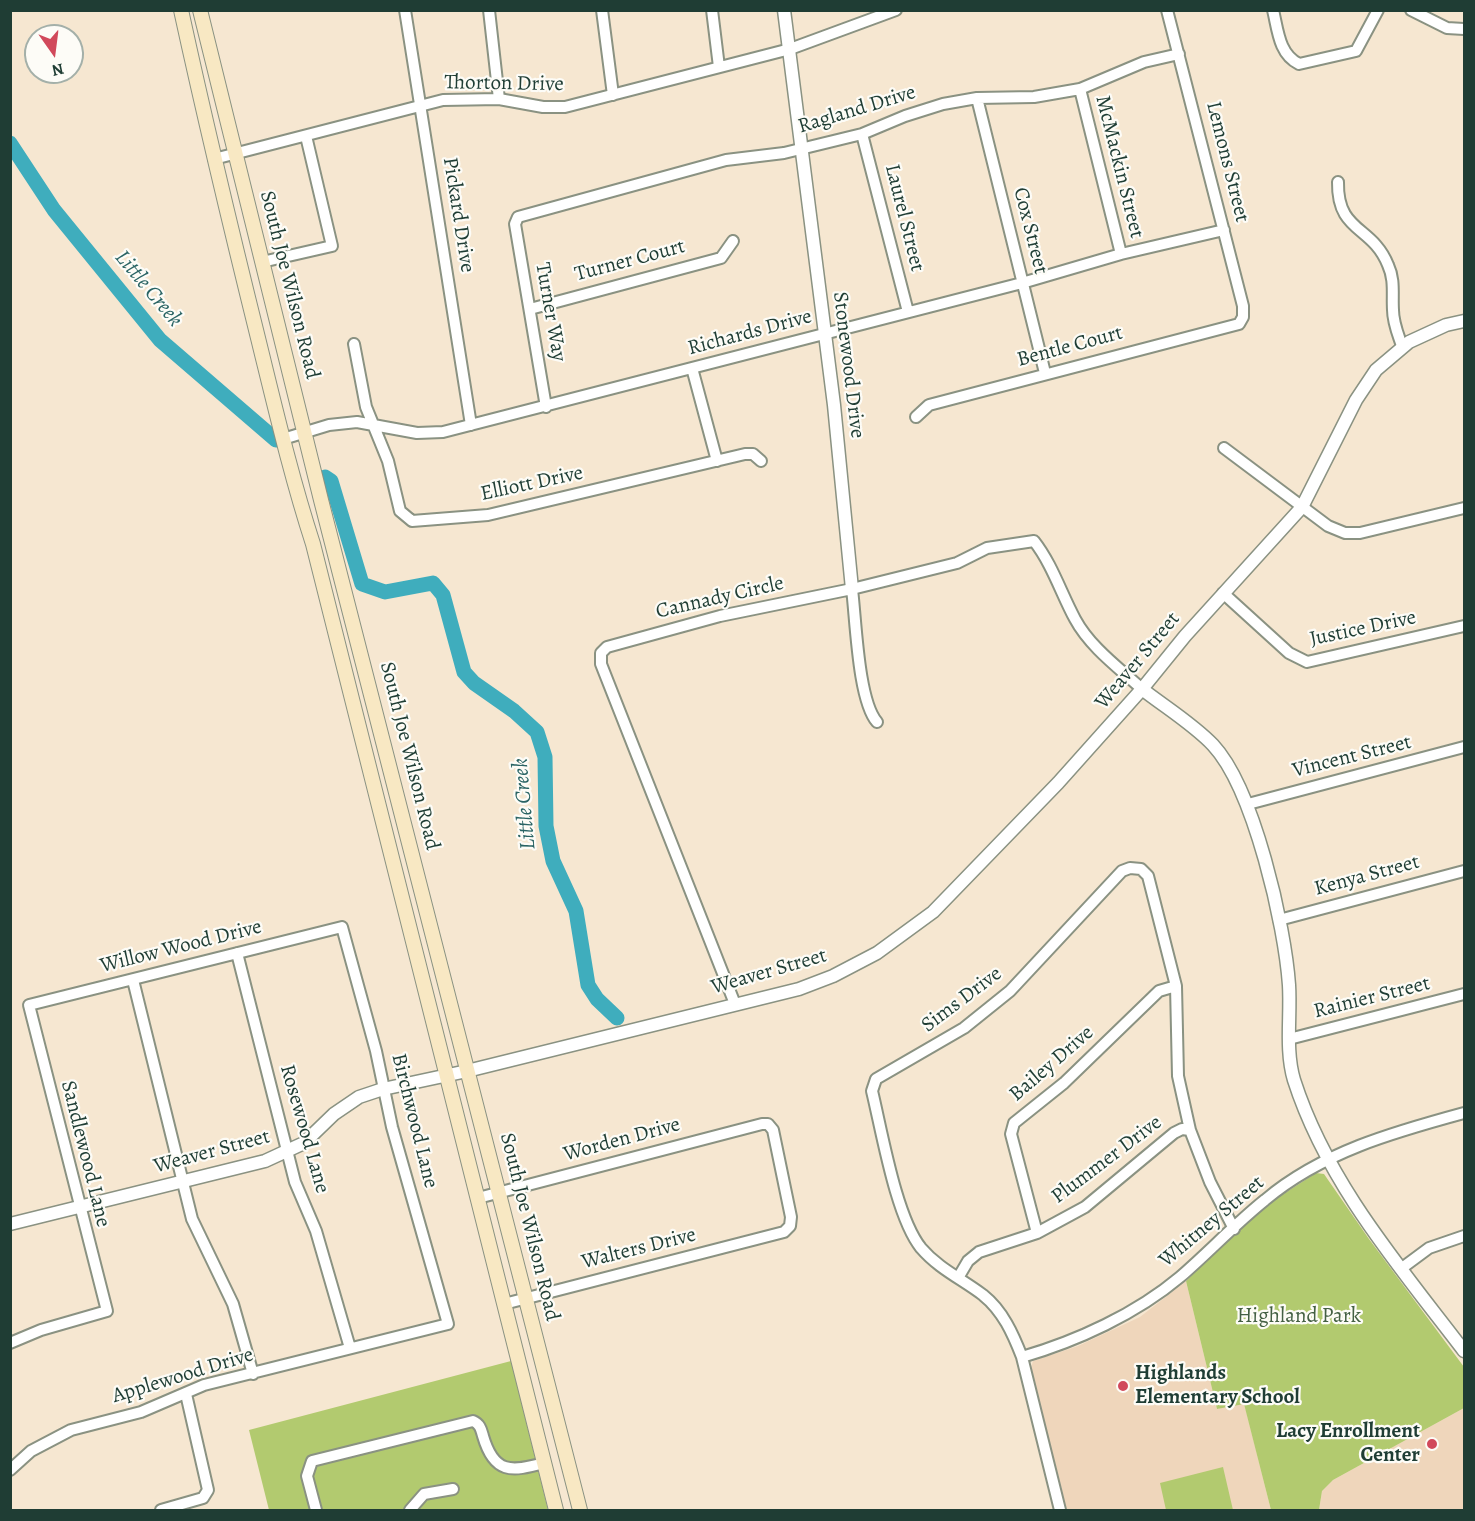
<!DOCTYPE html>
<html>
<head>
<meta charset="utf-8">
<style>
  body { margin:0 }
  #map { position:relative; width:1475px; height:1521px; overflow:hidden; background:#f6e7d1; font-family:Alegreya,serif }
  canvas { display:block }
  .frame { position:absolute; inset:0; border:12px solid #1f3d34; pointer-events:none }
  .north { position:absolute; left:24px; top:24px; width:60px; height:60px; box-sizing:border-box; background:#fdfcf7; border:2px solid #a4b0a9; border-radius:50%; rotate:166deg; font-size:16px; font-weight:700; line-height:24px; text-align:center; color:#1f3d34 }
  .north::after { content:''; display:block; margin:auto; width:21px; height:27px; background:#d1495b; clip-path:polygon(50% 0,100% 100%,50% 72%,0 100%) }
</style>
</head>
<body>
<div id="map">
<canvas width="1475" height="1521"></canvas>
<div class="frame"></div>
<div class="north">N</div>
</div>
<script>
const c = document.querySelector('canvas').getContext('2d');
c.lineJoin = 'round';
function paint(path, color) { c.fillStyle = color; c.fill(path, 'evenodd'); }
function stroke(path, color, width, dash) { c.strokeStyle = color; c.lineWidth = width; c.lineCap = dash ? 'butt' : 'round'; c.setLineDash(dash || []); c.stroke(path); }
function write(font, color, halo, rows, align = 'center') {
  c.font = font + ' Alegreya,serif'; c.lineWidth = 4.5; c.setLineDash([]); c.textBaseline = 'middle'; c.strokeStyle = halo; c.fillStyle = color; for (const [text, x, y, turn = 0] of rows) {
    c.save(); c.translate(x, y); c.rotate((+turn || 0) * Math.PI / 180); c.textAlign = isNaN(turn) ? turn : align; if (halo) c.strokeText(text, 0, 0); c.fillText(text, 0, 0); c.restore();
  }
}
paint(new Path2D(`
  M1186,1281L1217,1409L1244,1403L1271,1510H1067L1031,1368L1033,1361L1078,1346L1140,1317Z
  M1464,1408V1510H1319L1322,1491L1333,1480Z`), '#efd6bb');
paint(new Path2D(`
  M1316,1173L1324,1174L1369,1239L1464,1367V1408L1333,1480L1322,1491L1319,1510H1271L1244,1404L1217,1409L1186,1281L1241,1227L1274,1200Z
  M511,1361L548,1510H269L249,1430Z
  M1223,1467L1233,1510H1166L1160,1483Z`), '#b2ca6f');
stroke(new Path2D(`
  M10,143L54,210L160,340L276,440
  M325,477L331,481L362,584L385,592L433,583L443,595L464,672L474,683L514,711L537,732L545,757L546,826L553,861L576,911L588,985L597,999L617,1018`), '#3fadbd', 15);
const minor = new Path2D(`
  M405,10L471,425
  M489,10L499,99
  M602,10L613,95
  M712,10L719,67
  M1273,10C1278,31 1279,54 1299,64L1356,51L1378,10
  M1411,10L1447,28L1464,29
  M1080,89L1121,254
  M977,98L1045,373
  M862,134L908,312
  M214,159L443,100L499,99L543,107H565L790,49L896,10
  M1338,182C1337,233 1372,225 1388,265C1395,280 1392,294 1393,310C1393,323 1398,334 1402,346
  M262,262L332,246L306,136
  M530,309L721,258L733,241
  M354,344L366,407L388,461L400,511L412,521L488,515L745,454H753L761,461
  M692,368L717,461
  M546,407L515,224L518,217L726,160L784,153L862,134L905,116L943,104L977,98L1034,97L1080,89L1144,62L1179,54
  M916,417L929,405L1239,324L1243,317V306L1167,10
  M283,439L329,425L357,422L417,433L443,432L1022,283L1121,254L1224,230
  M1224,448L1328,526L1345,533H1360L1464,508
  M852,589C856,621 858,700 877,722
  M1223,593L1289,653L1307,662L1464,626
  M1248,804L1464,747
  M1279,920L1464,871
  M237,953L295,1182L316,1231L350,1348
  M133,980L192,1219L233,1304L253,1374
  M735,1004L601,664V653L607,647L720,616L852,589L957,563L987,548L1034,541C1052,564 1061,593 1075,619C1090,647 1119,668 1142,689
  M1289,1039L1464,994
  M478,1198L762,1124H768L773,1130L791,1217L790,1226L784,1232L504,1304
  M1037,1233L1011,1134L1014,1123L1064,1083L1159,991L1176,986
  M1402,1268L1429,1248L1464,1236
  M958,1278L968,1261L979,1252L1037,1233L1085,1207L1174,1133L1182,1129L1190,1130
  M10,1343L41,1330L107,1311L29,1005L342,927L376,1051L392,1127L448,1324L204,1385L141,1412L71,1430L31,1451L10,1470
  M1022,1357C1077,1341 1136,1314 1180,1277C1209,1252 1235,1224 1265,1200C1322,1152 1394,1132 1464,1113
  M161,1510L203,1498L208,1490L186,1394
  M316,1510L307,1476L312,1461L473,1421C480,1424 481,1429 483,1436C494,1474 511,1472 544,1463
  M410,1510L424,1494L453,1489
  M1060,1510L1022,1357C1013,1334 1003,1311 983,1295C962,1279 939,1269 921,1248C896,1217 882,1132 872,1091L876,1079L964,1028L1010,991L1122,871L1130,868L1141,869L1148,876L1176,986L1178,1076L1190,1130L1210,1182L1234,1229`);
const tertiary = new Path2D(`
  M784,10L834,405L852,589
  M1142,689C1165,707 1193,724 1213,745C1254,789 1285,926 1289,985C1291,1016 1285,1050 1294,1080C1327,1183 1400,1267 1464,1351
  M10,1224L265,1161L304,1143L334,1114L359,1097L383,1089L467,1071L799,989L833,976L877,953L933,912L1058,783L1142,689L1185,636L1302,507L1356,400L1376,370L1409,342L1446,325L1464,321`);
const secondary = new Path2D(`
  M181,10C205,120 231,229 258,338C275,407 291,476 313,544L556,1510
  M200,10L321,500L580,1510`);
stroke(minor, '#8a9282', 14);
stroke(tertiary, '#8a9282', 15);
stroke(secondary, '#8a9282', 16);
stroke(minor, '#fff', 10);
stroke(tertiary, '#fff', 12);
stroke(secondary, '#f8e8c3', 14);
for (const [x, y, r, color] of [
  [1123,1386,6,"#d1495b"],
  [1432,1444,6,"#d1495b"]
]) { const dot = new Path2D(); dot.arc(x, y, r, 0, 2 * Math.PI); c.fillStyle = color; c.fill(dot); stroke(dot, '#fdfcf7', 2); }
write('21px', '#1f3d34', '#fdfcf7', [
  ["Thorton Drive",504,84,1],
  ["Ragland Drive",857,110,-17],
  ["Lemons Street",1227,162,76],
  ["McMackin Street",1119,167,76],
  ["Pickard Drive",458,215,81],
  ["Laurel Street",904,218,76],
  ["Cox Street",1030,231,76],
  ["Turner Court",630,261,-15],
  ["South Joe Wilson Road",289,285,76],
  ["Turner Way",550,312,80],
  ["Richards Drive",750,333,-15],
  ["Bentle Court",1070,347,-15],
  ["Stonewood Drive",848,365,83],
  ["Elliott Drive",532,484,-12],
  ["Cannady Circle",720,598,-13],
  ["Justice Drive",1363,629,-12],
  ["Weaver Street",1138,661,-50],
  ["South Joe Wilson Road",409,756,76],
  ["Vincent Street",1352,757,-14],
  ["Kenya Street",1367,876,-15],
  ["Willow Wood Drive",181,947,-14],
  ["Weaver Street",769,972,-16],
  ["Rainier Street",1372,998,-14],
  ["Sims Drive",962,1000,-37],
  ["Bailey Drive",1052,1064,-41],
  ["Birchwood Lane",414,1121,76],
  ["Rosewood Lane",304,1129,74],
  ["Worden Drive",622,1140,-15],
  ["Weaver Street",212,1152,-15],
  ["Sandlewood Lane",85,1154,76],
  ["Plummer Drive",1107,1160,-37],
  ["Whitney Street",1212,1222,-40],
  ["South Joe Wilson Road",529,1227,76],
  ["Walters Drive",639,1249,-14],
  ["Applewood Drive",183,1376,-17]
]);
write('21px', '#446043', '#fdfcf7', [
  ["Highland Park",1299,1317]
]);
write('bold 21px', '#1f3d34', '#fdfcf7', [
  ["Highlands",1135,1374],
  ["Elementary School",1135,1398],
  ["Lacy Enrollment",1420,1432,"right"],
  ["Center",1420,1456,"right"]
], 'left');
write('italic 22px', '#2a6464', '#fdfcf7', [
  ["Little Creek",148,289,50],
  ["Little Creek",525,804,-95]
]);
</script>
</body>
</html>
